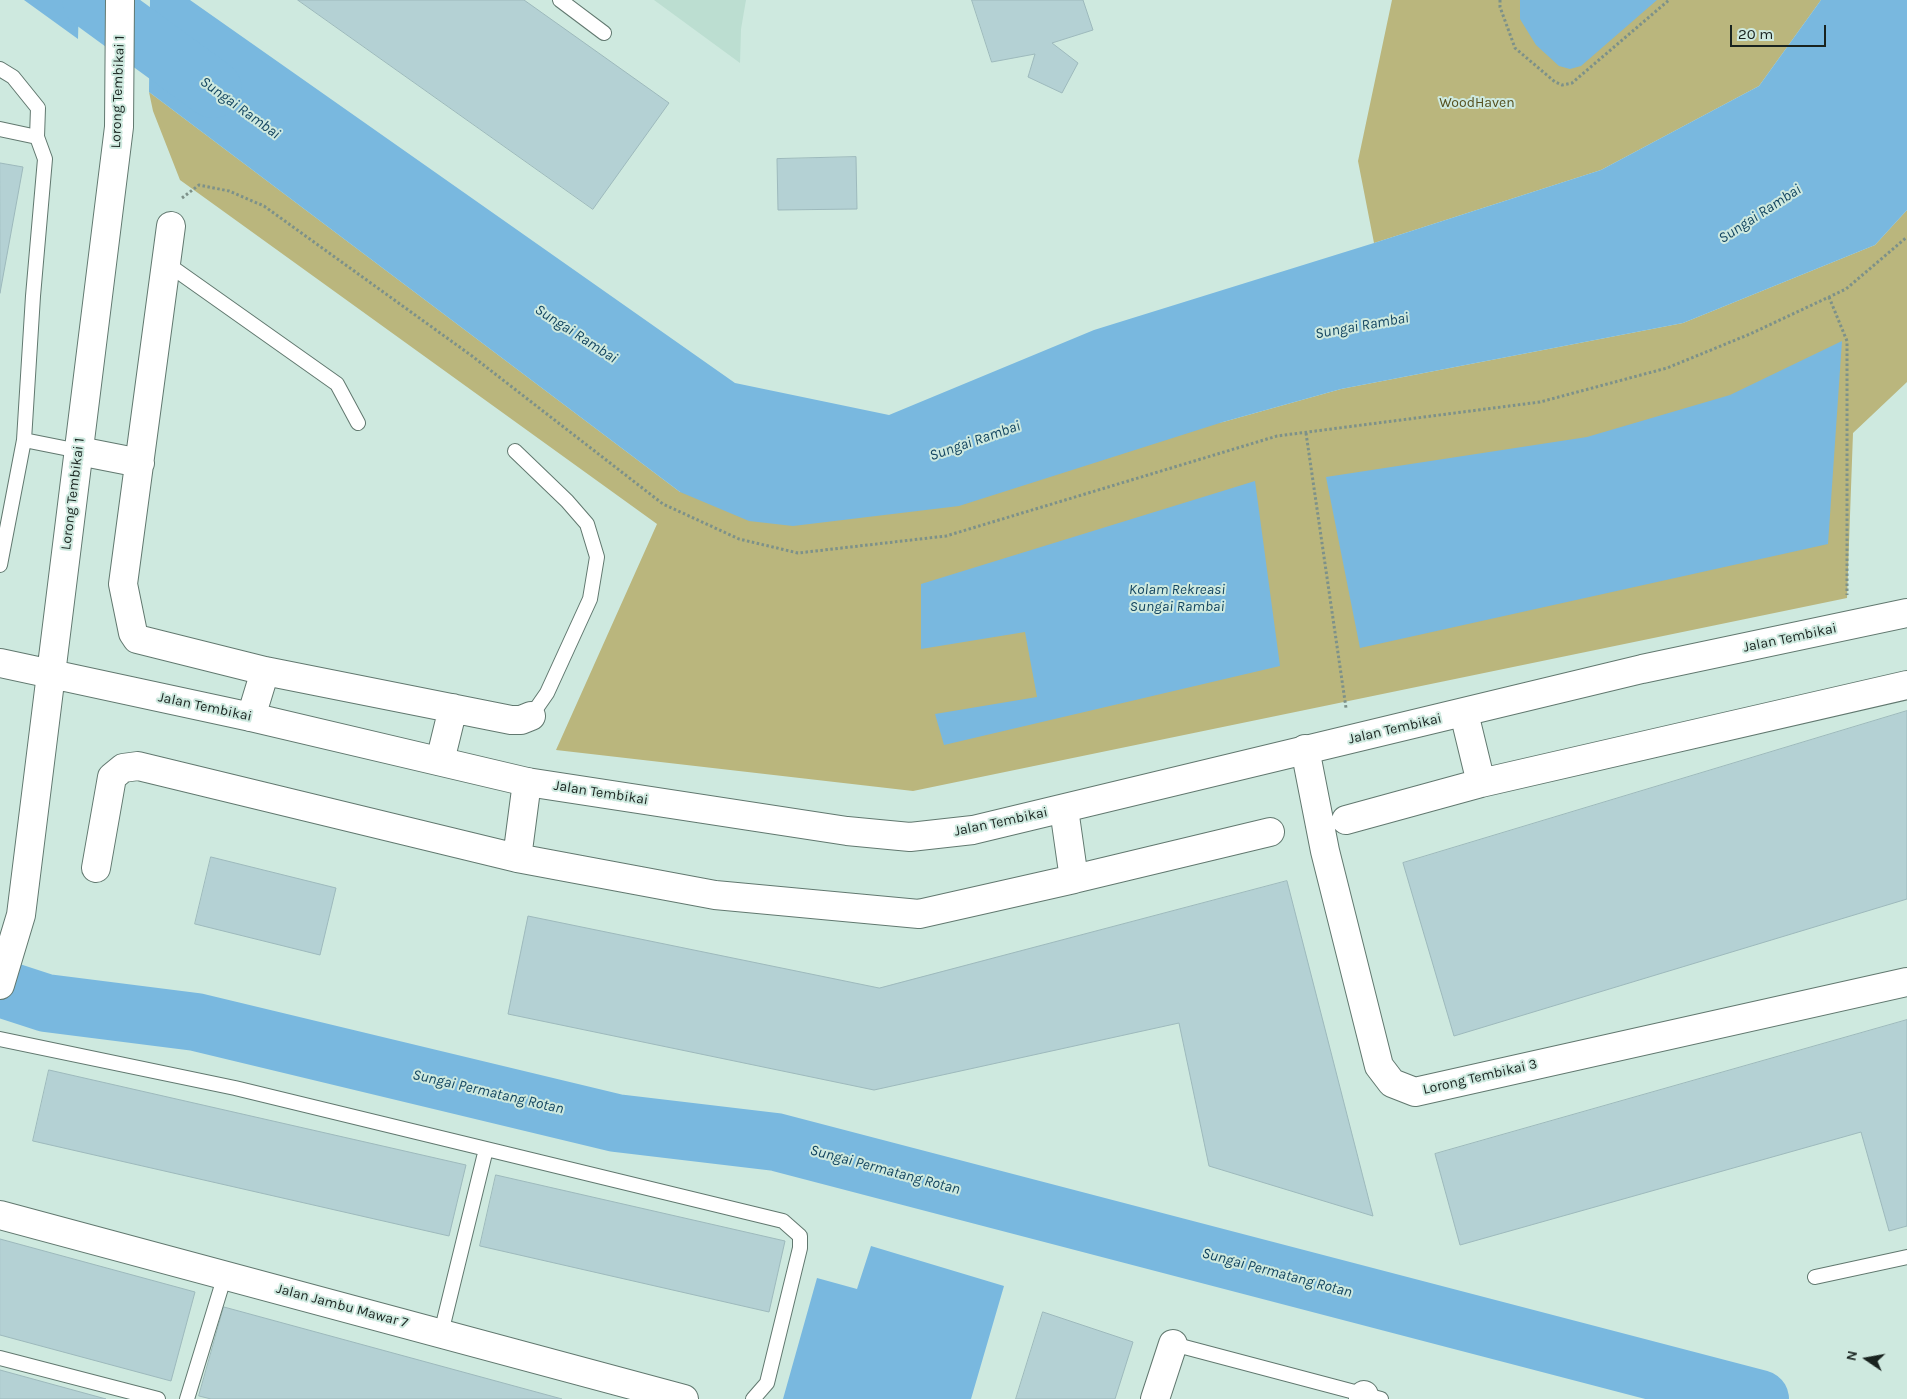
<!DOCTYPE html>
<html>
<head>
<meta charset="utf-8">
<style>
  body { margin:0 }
  #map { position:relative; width:1907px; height:1399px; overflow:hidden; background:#cee9df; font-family:Karla,sans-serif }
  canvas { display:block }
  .north { position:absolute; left:1842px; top:1334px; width:50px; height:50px; -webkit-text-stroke:4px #cee9df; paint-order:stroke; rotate:282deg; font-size:14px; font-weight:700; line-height:20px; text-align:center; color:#19231f }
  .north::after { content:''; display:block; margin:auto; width:18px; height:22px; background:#19231f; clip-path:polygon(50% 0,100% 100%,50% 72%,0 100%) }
  .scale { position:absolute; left:1730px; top:25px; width:96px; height:22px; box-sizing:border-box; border:2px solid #19231f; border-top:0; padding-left:6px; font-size:15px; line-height:18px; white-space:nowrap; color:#19231f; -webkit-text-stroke:4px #cee9df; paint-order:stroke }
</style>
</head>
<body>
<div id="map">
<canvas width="1907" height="1399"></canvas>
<div class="north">N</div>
<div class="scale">20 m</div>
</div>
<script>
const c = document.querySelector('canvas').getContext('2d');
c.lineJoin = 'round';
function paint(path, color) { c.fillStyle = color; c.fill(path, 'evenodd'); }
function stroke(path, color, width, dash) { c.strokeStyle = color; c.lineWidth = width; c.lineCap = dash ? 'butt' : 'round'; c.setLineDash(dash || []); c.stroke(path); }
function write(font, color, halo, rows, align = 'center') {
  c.font = font + ' Karla,sans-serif'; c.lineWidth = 4; c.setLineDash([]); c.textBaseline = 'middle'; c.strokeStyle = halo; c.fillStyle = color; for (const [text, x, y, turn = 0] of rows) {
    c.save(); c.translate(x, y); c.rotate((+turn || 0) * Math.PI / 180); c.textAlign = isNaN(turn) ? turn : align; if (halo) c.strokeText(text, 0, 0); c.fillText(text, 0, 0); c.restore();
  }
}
paint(new Path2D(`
  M654,0H746L741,29L740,63Z`), '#bcded1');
paint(new Path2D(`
  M1392,0H1821L1759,86L1601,170L1374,243L1358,161Z
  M149,92L680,492L1223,422L1341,389L1683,323L1875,245L1907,210V382L1853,433L1847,598L913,791L556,750L657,524L180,180L153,111Z`), '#bab67d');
paint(new Path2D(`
  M24,0H79L78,39Z
  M150,0H190L735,383L889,415L1094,330L1374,243L1601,170L1759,86L1821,0H1907V210L1875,245L1683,323L1341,389L1223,422L959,506L793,526L749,521L680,492L149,92Z
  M1520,0H1657L1581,66L1570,69L1559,66L1536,45L1520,19Z
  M1842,341L1828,544L1360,648L1326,477L1587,437L1730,395Z
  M1255,481L1280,666L944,745L935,714L1037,697L1025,632L921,649V584Z
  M871,1246L1004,1286L971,1399H783L817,1278L857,1289Z`), '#79b8df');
stroke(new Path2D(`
  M91,0L213,89
  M0,988L46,1003L196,1022L616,1123L776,1142L1760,1399`), '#79b8df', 58);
const building = new Path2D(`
  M298,0H524L669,103L593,209Z
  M972,0H1083L1093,30L1052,43L1078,63L1062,93L1028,77L1035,54L992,62Z
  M856,157L857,209L778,210L777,159Z
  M0,163L23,167L0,293Z
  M1907,711V899L1454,1036L1403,863Z
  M211,857L336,888L320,955L195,924Z
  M1287,881L1373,1216L1209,1166L1179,1023L874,1090L508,1014L528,916L879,988Z
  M1907,1020V1226L1889,1231L1861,1132L1460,1245L1435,1154Z
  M49,1070L466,1165L449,1236L33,1141Z
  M496,1175L785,1241L769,1312L480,1246Z
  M0,1239L195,1292L171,1381L0,1335Z
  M224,1307L562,1399H211L199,1396Z
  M1043,1312L1133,1342L1115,1399H1016Z
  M0,1370L106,1399H0Z`);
paint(building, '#b4d1d4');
stroke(building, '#9db9bc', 1);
const service = new Path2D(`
  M560,0L604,33
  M0,69L13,77L38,108L37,137L45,159L33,296L24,440
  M0,129L37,137
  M166,263L337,384L358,423
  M515,451L567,501L587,524L597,557L590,599L547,693L531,716
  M0,565L24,440L79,451
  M0,1039L235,1088L783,1221L800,1236V1248L767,1383L753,1399
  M1815,1277L1907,1257
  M441,1333L486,1149
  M1173,1344L1381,1399
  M0,1358L158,1399
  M187,1399L225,1275`);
const minor = new Path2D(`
  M171,226L123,584L133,633L137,639L265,671L511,720H521L531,716
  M79,451L140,463
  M1464,713L1481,783
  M251,717L265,671
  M1305,749L1325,851L1379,1066L1392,1083L1415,1092L1907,982
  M440,761L453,708
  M1346,820L1481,783L1907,685
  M517,858L527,782
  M96,868L112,777L123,768L138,766L517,858L715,895L919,914L1074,879L1064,809
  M1074,879L1270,832
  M0,1215L684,1399
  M1155,1399L1173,1344
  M1363,1399L1364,1395`);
const tertiary = new Path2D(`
  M0,663L251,717L527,782L847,831L910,837L973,830L1642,669L1907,613
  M0,985L21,915L119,127L120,0`);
stroke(service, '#61786f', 16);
stroke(minor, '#61786f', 30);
stroke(tertiary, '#61786f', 30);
stroke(new Path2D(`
  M1500,0V7L1515,48L1555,82L1562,85L1572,83L1669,0
  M182,198L199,185L229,191L264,206L472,356L663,504L739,539L798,553L946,536L1277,436L1540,402L1667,368L1750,334L1846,289L1907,237
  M1829,297L1847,341V595
  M1306,433L1346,708`), '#7d9189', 3, [2.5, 2.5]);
stroke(service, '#fff', 14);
stroke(minor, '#fff', 28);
stroke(tertiary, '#fff', 28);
write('14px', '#19231f', '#cee9df', [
  ["Lorong Tembikai 1",118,92,-88],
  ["Lorong Tembikai 1",73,494,-83],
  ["Jalan Tembikai",1790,638,-12],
  ["Jalan Tembikai",205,707,12],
  ["Jalan Tembikai",1395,729,-13],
  ["Jalan Tembikai",601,793,9],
  ["Jalan Tembikai",1001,822,-12],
  ["Lorong Tembikai 3",1480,1077,-13],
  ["Jalan Jambu Mawar 7",342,1306,15]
]);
write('14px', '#544f1e', '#cee9df', [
  ["WoodHaven",1477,103]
]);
write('italic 15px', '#134560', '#cee9df', [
  ["Sungai Rambai",240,108,36],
  ["Sungai Rambai",1760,214,-33],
  ["Sungai Rambai",1362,326,-10],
  ["Sungai Rambai",576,334,33],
  ["Sungai Rambai",975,441,-19],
  ["Kolam Rekreasi",1177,590],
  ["Sungai Rambai",1177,607],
  ["Sungai Permatang Rotan",488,1092,13],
  ["Sungai Permatang Rotan",885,1170,15],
  ["Sungai Permatang Rotan",1277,1273,15]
]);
</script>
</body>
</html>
